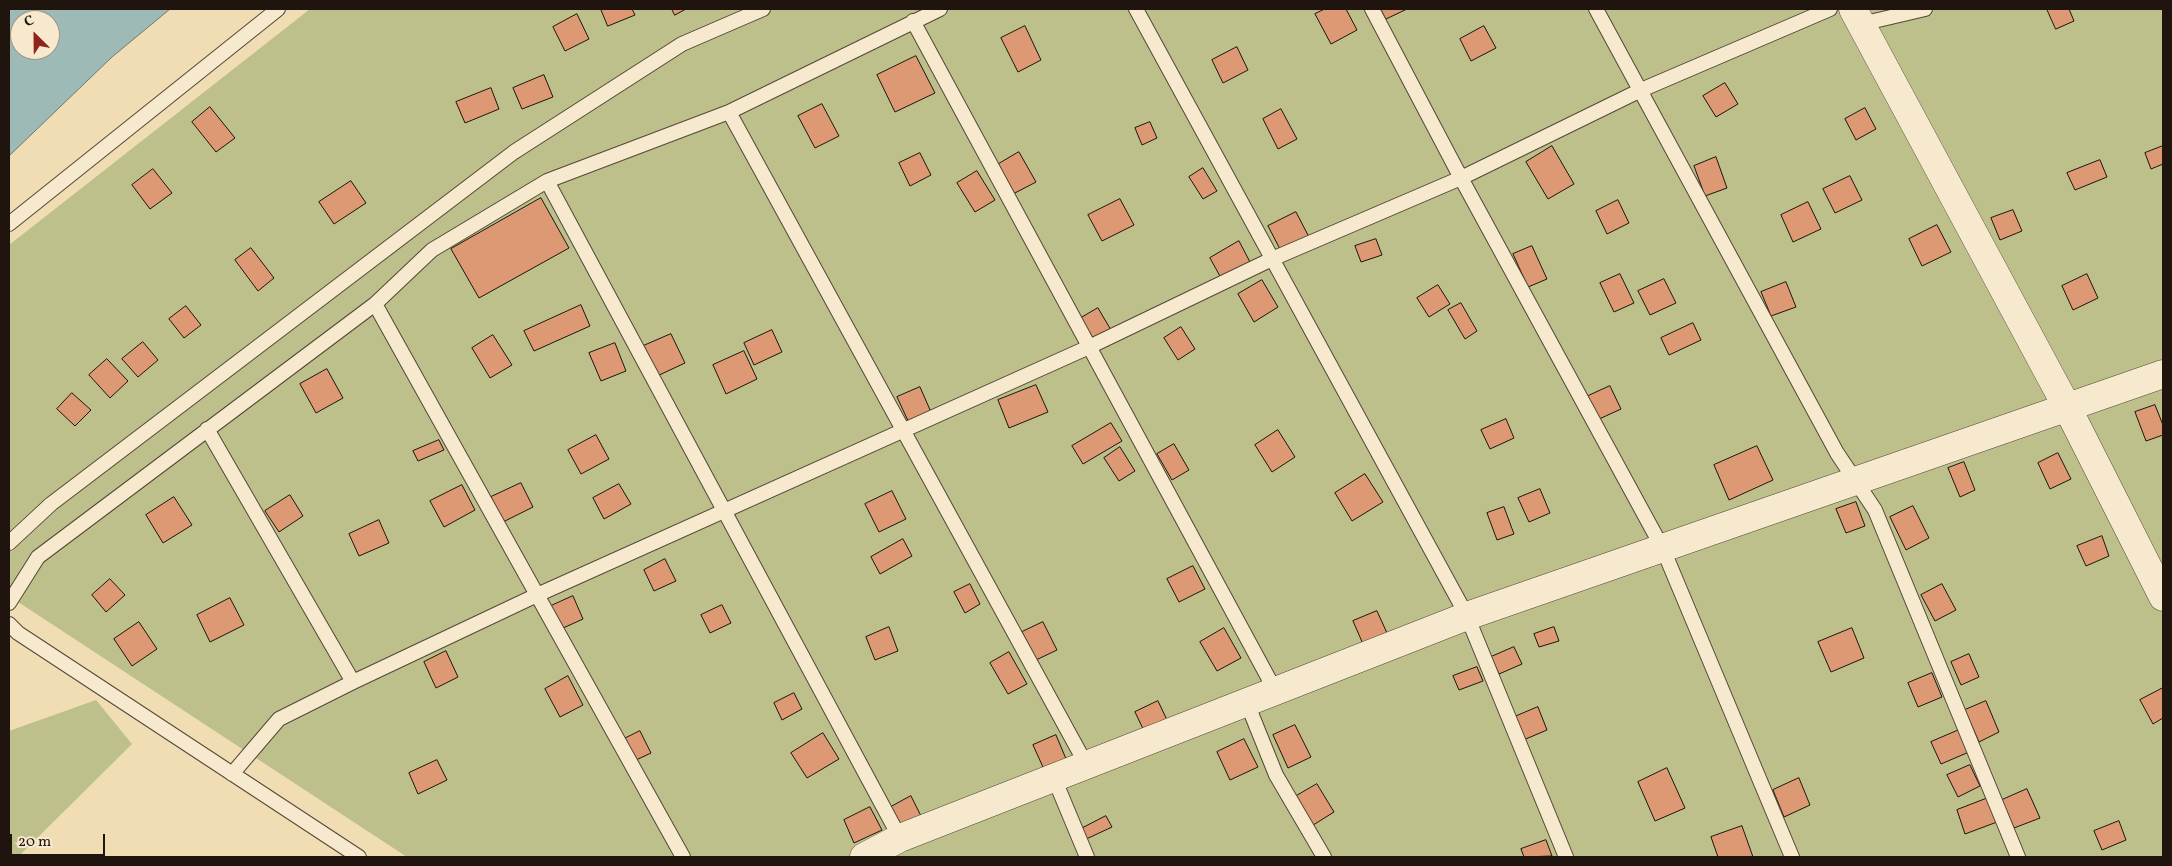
<!DOCTYPE html>
<html>
<head>
<meta charset="utf-8">
<style>
  body { margin:0 }
  #map { position:relative; width:2172px; height:866px; overflow:hidden; background:#f1ddb3; font-family:Vollkorn,serif }
  canvas { display:block }
  .frame { position:absolute; inset:0; border:10px solid #1f150e; pointer-events:none }
  .north { position:absolute; left:10px; top:10px; width:50px; height:50px; box-sizing:border-box; background:#f6e9ce; border:1px solid #a09481; border-radius:50%; rotate:337deg; font-size:14px; font-weight:700; line-height:20px; text-align:center; color:#1f150e }
  .north::after { content:''; display:block; margin:auto; width:18px; height:22px; background:#8f2418; clip-path:polygon(50% 0,100% 100%,50% 72%,0 100%) }
  .scale { position:absolute; left:10px; top:834px; width:95px; height:22px; box-sizing:border-box; border:2px solid #1f150e; border-top:0; padding-left:6px; font-size:15px; line-height:18px; white-space:nowrap; color:#1f150e; -webkit-text-stroke:4px #f6e9ce; paint-order:stroke }
</style>
</head>
<body>
<div id="map">
<canvas width="2172" height="866"></canvas>
<div class="frame"></div>
<div class="north">С</div>
<div class="scale">20 m</div>
</div>
<script>
const c = document.querySelector('canvas').getContext('2d');
c.lineJoin = 'round';
function paint(path, color) { c.fillStyle = color; c.fill(path, 'evenodd'); }
function stroke(path, color, width, dash) { c.strokeStyle = color; c.lineWidth = width; c.lineCap = dash ? 'butt' : 'round'; c.setLineDash(dash || []); c.stroke(path); }
paint(new Path2D(`
  M310,9H2163V857H407L9,596V245Z
  M96,700L132,744L18,857H9V731Z`), '#bdc08a');
const water = new Path2D(`
  M9,9H170L112,57L9,156ZM20,20H50V50H20Z`);
paint(water, '#9ebab7');
stroke(water, '#6b7873', 1);
const building = new Path2D(`
  M601,9H632L635,15L608,26Z
  M672,9H686L675,15Z
  M1325,9H1346L1357,30L1331,44L1315,14Z
  M1381,9H1407L1386,19Z
  M2047,9H2069L2074,21L2056,29Z
  M577,14L589,39L565,51L553,27Z
  M1025,26L1041,60L1018,72L1001,38Z
  M1484,26L1496,48L1471,61L1460,39Z
  M1237,47L1248,70L1223,83L1212,60Z
  M916,56L935,93L895,112L877,75Z
  M544,75L553,97L522,109L513,88Z
  M1725,83L1738,104L1716,117L1703,96Z
  M491,88L499,109L465,123L456,102Z
  M822,104L839,136L815,148L798,116Z
  M210,107L235,138L216,152L192,122Z
  M1865,108L1876,129L1856,140L1845,119Z
  M1281,109L1297,139L1278,149L1263,119Z
  M1150,122L1157,138L1142,145L1135,128Z
  M1552,146L1574,184L1548,199L1526,162Z
  M2163,146V164L2151,169L2145,153Z
  M1019,152L1036,182L1013,194L997,165Z
  M920,153L931,175L910,186L899,163Z
  M1716,157L1727,188L1705,196L1694,166Z
  M2100,160L2107,177L2075,190L2067,173Z
  M1203,168L1217,191L1203,199L1189,177Z
  M153,169L172,193L150,209L132,185Z
  M977,171L995,200L975,212L957,183Z
  M1850,176L1862,200L1835,213L1823,189Z
  M351,181L366,203L334,224L319,202Z
  M541,198L569,248L479,298L451,249Z
  M1120,199L1134,225L1102,241L1088,215Z
  M1618,200L1629,223L1607,234L1596,211Z
  M1808,202L1821,229L1793,242L1781,215Z
  M2013,210L2022,231L2000,240L1991,218Z
  M1296,212L1309,237L1281,251L1268,226Z
  M1937,225L1951,252L1922,266L1909,239Z
  M1376,239L1382,255L1361,262L1355,246Z
  M1239,241L1250,262L1221,278L1210,258Z
  M1532,246L1547,279L1528,287L1513,254Z
  M251,248L274,278L258,291L235,260Z
  M1620,274L1634,303L1614,312L1600,283Z
  M2087,274L2098,298L2073,310L2062,286Z
  M1664,279L1676,303L1650,315L1638,291Z
  M1262,280L1278,307L1254,322L1238,294Z
  M1786,282L1796,307L1771,316L1761,292Z
  M1438,285L1450,304L1429,317L1417,298Z
  M1461,303L1477,331L1465,339L1448,310Z
  M581,305L590,326L534,351L524,331Z
  M186,306L201,325L184,338L169,319Z
  M1098,308L1111,330L1094,340L1081,318Z
  M1693,323L1701,340L1669,355L1661,338Z
  M1181,327L1195,349L1178,360L1164,338Z
  M772,330L782,352L754,365L744,343Z
  M671,334L685,363L655,377L641,347Z
  M493,335L512,365L490,378L472,348Z
  M143,342L158,360L138,377L122,359Z
  M615,343L626,371L601,381L589,353Z
  M744,351L757,379L726,394L713,365Z
  M107,359L128,381L110,398L89,375Z
  M327,369L343,398L316,413L300,384Z
  M1036,385L1048,412L1009,428L998,400Z
  M1610,386L1621,409L1597,420L1586,397Z
  M920,387L931,412L909,423L897,397Z
  M72,393L91,410L75,426L57,409Z
  M2155,405L2163,425V435L2146,441L2135,412Z
  M1506,419L1514,438L1490,449L1481,430Z
  M1111,423L1122,441L1083,464L1072,446Z
  M1278,430L1295,457L1272,472L1255,445Z
  M596,435L609,459L581,474L568,450Z
  M439,440L444,450L418,461L413,451Z
  M1174,444L1189,470L1172,480L1157,454Z
  M1757,446L1773,480L1729,500L1714,465Z
  M1120,447L1135,471L1119,481L1104,458Z
  M2058,453L2071,479L2050,489L2038,463Z
  M1964,462L1975,490L1960,497L1948,468Z
  M1365,474L1383,502L1352,521L1335,493Z
  M521,483L533,507L503,522L491,497Z
  M619,484L631,504L604,519L593,498Z
  M462,485L475,510L444,527L430,501Z
  M1540,489L1550,513L1529,522L1518,498Z
  M892,491L906,519L879,532L865,504Z
  M290,495L303,516L279,532L265,511Z
  M174,497L192,525L163,543L146,515Z
  M1856,502L1865,526L1846,533L1836,509Z
  M1913,506L1929,538L1906,550L1890,517Z
  M1504,507L1514,534L1497,540L1487,513Z
  M379,520L389,543L359,556L349,534Z
  M2102,536L2109,556L2086,566L2077,546Z
  M903,539L912,556L880,574L871,557Z
  M665,559L676,581L654,591L644,570Z
  M1193,566L1205,589L1179,602L1167,579Z
  M110,579L125,595L106,612L92,595Z
  M970,584L980,604L965,613L954,592Z
  M1942,584L1956,610L1935,621L1921,595Z
  M573,596L583,619L561,629L551,606Z
  M230,598L244,625L210,642L197,615Z
  M722,605L731,623L710,633L701,615Z
  M1377,611L1387,633L1363,644L1353,621Z
  M139,622L157,649L132,666L114,639Z
  M1043,622L1057,650L1036,660L1022,632Z
  M889,627L898,651L875,660L866,637Z
  M1554,627L1559,641L1539,647L1534,634Z
  M1224,628L1241,658L1217,671L1200,642Z
  M1852,628L1864,658L1831,672L1818,642Z
  M1514,647L1522,664L1499,674L1491,657Z
  M446,651L458,677L436,688L424,662Z
  M1009,652L1027,684L1008,694L990,663Z
  M1969,654L1979,677L1961,685L1951,662Z
  M1477,667L1483,681L1459,690L1453,676Z
  M1932,673L1942,697L1918,707L1908,683Z
  M568,676L583,705L560,717L545,689Z
  M2163,688V718L2153,724L2140,700Z
  M794,693L802,709L782,720L774,703Z
  M1158,701L1168,722L1145,733L1135,712Z
  M1986,701L1999,732L1979,742L1965,710Z
  M1538,707L1547,730L1521,741L1512,718Z
  M1295,725L1311,757L1288,768L1273,735Z
  M1959,730L1969,752L1941,764L1931,742Z
  M640,731L651,753L634,761L624,739Z
  M823,733L839,759L807,778L791,753Z
  M1056,735L1069,766L1047,776L1033,745Z
  M1244,739L1258,767L1230,780L1217,752Z
  M437,760L447,780L418,794L409,773Z
  M1970,765L1980,786L1958,797L1947,775Z
  M1667,768L1685,808L1655,821L1638,782Z
  M1799,778L1810,805L1784,817L1773,790Z
  M1317,784L1334,812L1310,827L1293,798Z
  M2027,789L2040,818L2014,828L2002,800Z
  M911,796L922,818L900,830L889,808Z
  M1988,798L1997,822L1965,834L1957,810Z
  M870,807L882,830L854,843L844,820Z
  M1106,816L1112,827L1082,841L1077,831Z
  M2119,821L2126,840L2102,850L2094,831Z
  M1742,826L1753,857H1718L1711,837Z
  M1546,840L1552,856L1524,857L1521,849Z`);
paint(building, '#dd9974');
stroke(building, '#1f150e', 1);
const service = new Path2D(`
  M1136,9L1467,616L1566,857
  M1372,9L1461,178L1663,549L1792,857
  M1596,9L1837,453L1875,510L2018,857
  M913,21L1276,692
  M1861,24L1925,9
  M729,112L1087,766
  M547,181L900,838
  M9,224L278,9
  M375,304L683,857
  M207,429L353,682
  M9,543L51,504L514,152L682,44L763,9
  M9,603L38,557L375,304L432,250L547,181L729,112L940,9
  M9,624L18,633L359,857
  M1247,703L1276,775L1324,857
  M232,774L279,719L353,682L537,595L1089,347L1272,259L1461,178L1641,90L1830,9
  M1054,778L1087,857`);
const minor = new Path2D(`
  M1853,9L2067,407L2163,597
  M864,857L900,838L1467,616L2163,374`);
stroke(service, '#544737', 16);
stroke(minor, '#544737', 29);
stroke(service, '#f6e9ce', 14);
stroke(minor, '#f6e9ce', 28);
</script>
</body>
</html>
